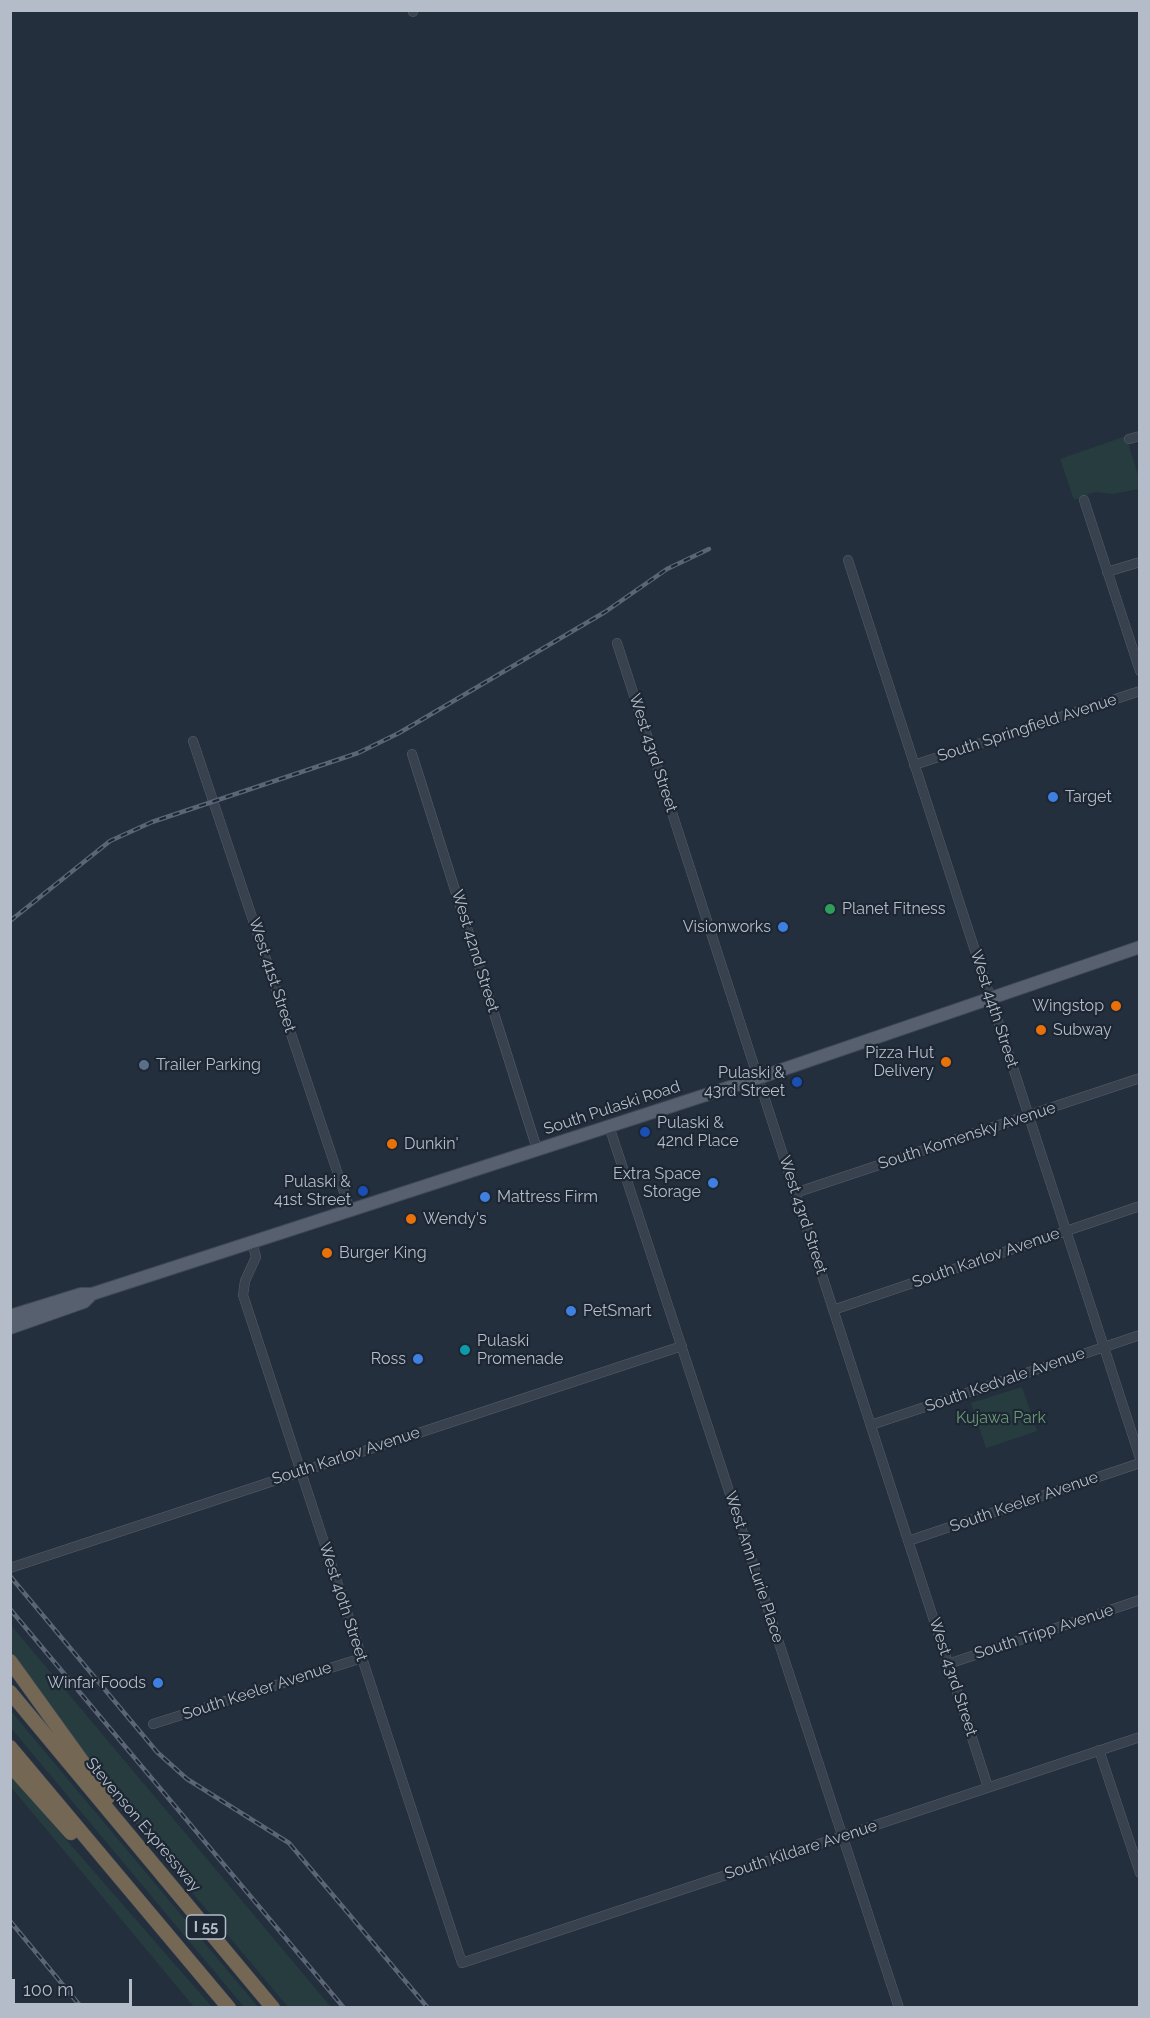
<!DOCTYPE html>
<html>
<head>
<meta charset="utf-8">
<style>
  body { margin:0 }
  #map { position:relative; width:1150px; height:2018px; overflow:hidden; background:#242f3e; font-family:Raleway,sans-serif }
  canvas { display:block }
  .frame { position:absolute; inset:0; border:12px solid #b4bcc9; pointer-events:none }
  .scale { position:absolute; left:12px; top:1979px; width:120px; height:27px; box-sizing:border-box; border:3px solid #b4bcc9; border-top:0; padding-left:8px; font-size:18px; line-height:21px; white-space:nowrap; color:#b4bcc9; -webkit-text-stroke:4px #1d2633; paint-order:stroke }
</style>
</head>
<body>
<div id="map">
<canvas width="1150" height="2018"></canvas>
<div class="frame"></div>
<div class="scale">100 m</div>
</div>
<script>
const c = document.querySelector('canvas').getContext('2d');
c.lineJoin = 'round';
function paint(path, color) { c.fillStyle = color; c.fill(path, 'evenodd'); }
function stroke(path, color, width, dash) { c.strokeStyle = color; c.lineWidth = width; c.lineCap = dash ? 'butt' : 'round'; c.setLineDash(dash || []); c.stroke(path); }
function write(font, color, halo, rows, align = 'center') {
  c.font = font + ' Raleway,sans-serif'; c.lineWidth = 4.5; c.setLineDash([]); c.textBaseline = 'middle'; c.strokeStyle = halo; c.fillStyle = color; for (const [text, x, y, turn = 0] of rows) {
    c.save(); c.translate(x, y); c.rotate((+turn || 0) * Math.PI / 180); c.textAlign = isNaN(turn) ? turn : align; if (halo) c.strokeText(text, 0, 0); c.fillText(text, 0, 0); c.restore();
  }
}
paint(new Path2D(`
  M1126,436L1139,478V489L1113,494L1095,492L1074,500L1060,459Z
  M1022,1387L1037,1431L986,1448L971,1403Z
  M10,1624L331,2007H288L149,1841L11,1651Z
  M10,1711H11L258,2007H244L11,1728Z
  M10,1775L212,2007H194L11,1787Z`), '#263c3f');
const minor = new Path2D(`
  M413,10V12
  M1129,439L1140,436
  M1084,500L1140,671
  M848,560L1140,1458
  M1107,572L1140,562
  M617,643L988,1787
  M193,741L350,1210
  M412,754L537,1149
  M914,765L1140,691
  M609,1126L899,2008
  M795,1193L1140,1078
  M252,1242L256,1257L245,1281L243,1295L462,1963L1140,1737
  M833,1310L1140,1206
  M871,1425L1140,1335
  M908,1541L1140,1463
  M10,1568L682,1346
  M948,1664L1140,1600
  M153,1724L362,1658
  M1099,1750L1140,1873`);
const major = new Path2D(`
  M10,1316L81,1294H92L758,1078L1140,947
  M10,1328L84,1302L92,1294`);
const highway = new Path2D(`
  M10,1661L108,1797
  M10,1692L273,2008
  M10,1747L229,2008
  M10,1765L71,1833`);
stroke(minor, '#565f6c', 10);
stroke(major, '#414a57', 14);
stroke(highway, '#434c59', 15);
stroke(minor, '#38414e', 9);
stroke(major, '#56606e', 12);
stroke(highway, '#746855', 14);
const rail = new Path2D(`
  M10,921L110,841L152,822L358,753L399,733L605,612L667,569L709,549
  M10,1576L157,1752L187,1779L289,1843L428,2008
  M10,1609L344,2008
  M10,1921L82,2008`);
stroke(rail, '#5a6575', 4.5);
stroke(rail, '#1d2633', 2, [7]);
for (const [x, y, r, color] of [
  [1053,797,6,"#3f7fe0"],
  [830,909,6,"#2e9e5b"],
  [783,927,6,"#3f7fe0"],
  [1116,1006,6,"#e8710a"],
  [1041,1030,6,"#e8710a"],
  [946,1062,6,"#e8710a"],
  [144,1065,6,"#5c6f8a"],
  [797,1082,6,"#1a4fb4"],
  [645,1132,6,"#1a4fb4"],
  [392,1144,6,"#e8710a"],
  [713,1183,6,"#3f7fe0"],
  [363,1191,6,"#1a4fb4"],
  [485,1197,6,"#3f7fe0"],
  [411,1219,6,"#e8710a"],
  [327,1253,6,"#e8710a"],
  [571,1311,6,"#3f7fe0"],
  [465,1350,6,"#0f9aa8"],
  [418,1359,6,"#3f7fe0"],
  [158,1683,6,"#3f7fe0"]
]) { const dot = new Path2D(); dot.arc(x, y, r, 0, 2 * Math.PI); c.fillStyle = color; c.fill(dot); stroke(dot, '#1d2633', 2); }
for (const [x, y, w] of [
  [206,1927,39]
]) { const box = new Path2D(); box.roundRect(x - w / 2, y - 12, w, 24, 4.5); c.fillStyle = '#1d2633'; c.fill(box); stroke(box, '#b4bcc9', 1.5); }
write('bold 15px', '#b4bcc9', null, [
  ["I 55",206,1927]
]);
write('16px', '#b4bcc9', '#1d2633', [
  ["South Springfield Avenue",1027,728,-18],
  ["West 43rd Street",653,753,72],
  ["West 42nd Street",475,951,73],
  ["West 41st Street",272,975,72],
  ["West 44th Street",994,1009,72],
  ["South Pulaski Road",612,1108,-18],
  ["South Komensky Avenue",967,1136,-18],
  ["West 43rd Street",803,1215,72],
  ["South Karlov Avenue",986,1258,-19],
  ["South Kedvale Avenue",1005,1380,-19],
  ["South Karlov Avenue",346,1456,-18],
  ["South Keeler Avenue",1024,1502,-19],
  ["West Ann Lurie Place",754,1567,72],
  ["West 40th Street",343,1602,72],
  ["South Tripp Avenue",1044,1632,-18],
  ["West 43rd Street",953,1677,72],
  ["South Keeler Avenue",257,1691,-18],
  ["Stevenson Expressway",143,1825,50],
  ["South Kildare Avenue",801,1850,-18]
]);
write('16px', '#b4bcc9', '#1d2633', [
  ["Target",1065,797],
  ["Planet Fitness",842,909],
  ["Visionworks",771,927,"right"],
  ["Wingstop",1104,1006,"right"],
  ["Subway",1053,1030],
  ["Pizza Hut",934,1053,"right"],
  ["Delivery",934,1071,"right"],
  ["Trailer Parking",156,1065],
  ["Pulaski &",785,1073,"right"],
  ["43rd Street",785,1091,"right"],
  ["Pulaski &",657,1123],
  ["42nd Place",657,1141],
  ["Dunkin'",404,1144],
  ["Extra Space",701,1174,"right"],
  ["Storage",701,1192,"right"],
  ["Pulaski &",351,1182,"right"],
  ["41st Street",351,1200,"right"],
  ["Mattress Firm",497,1197],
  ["Wendy's",423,1219],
  ["Burger King",339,1253],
  ["PetSmart",583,1311],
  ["Pulaski",477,1341],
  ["Promenade",477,1359],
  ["Ross",406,1359,"right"],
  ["Winfar Foods",146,1683,"right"]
], 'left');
write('16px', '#6b9a76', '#1d2633', [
  ["Kujawa Park",1001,1418]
]);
</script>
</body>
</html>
